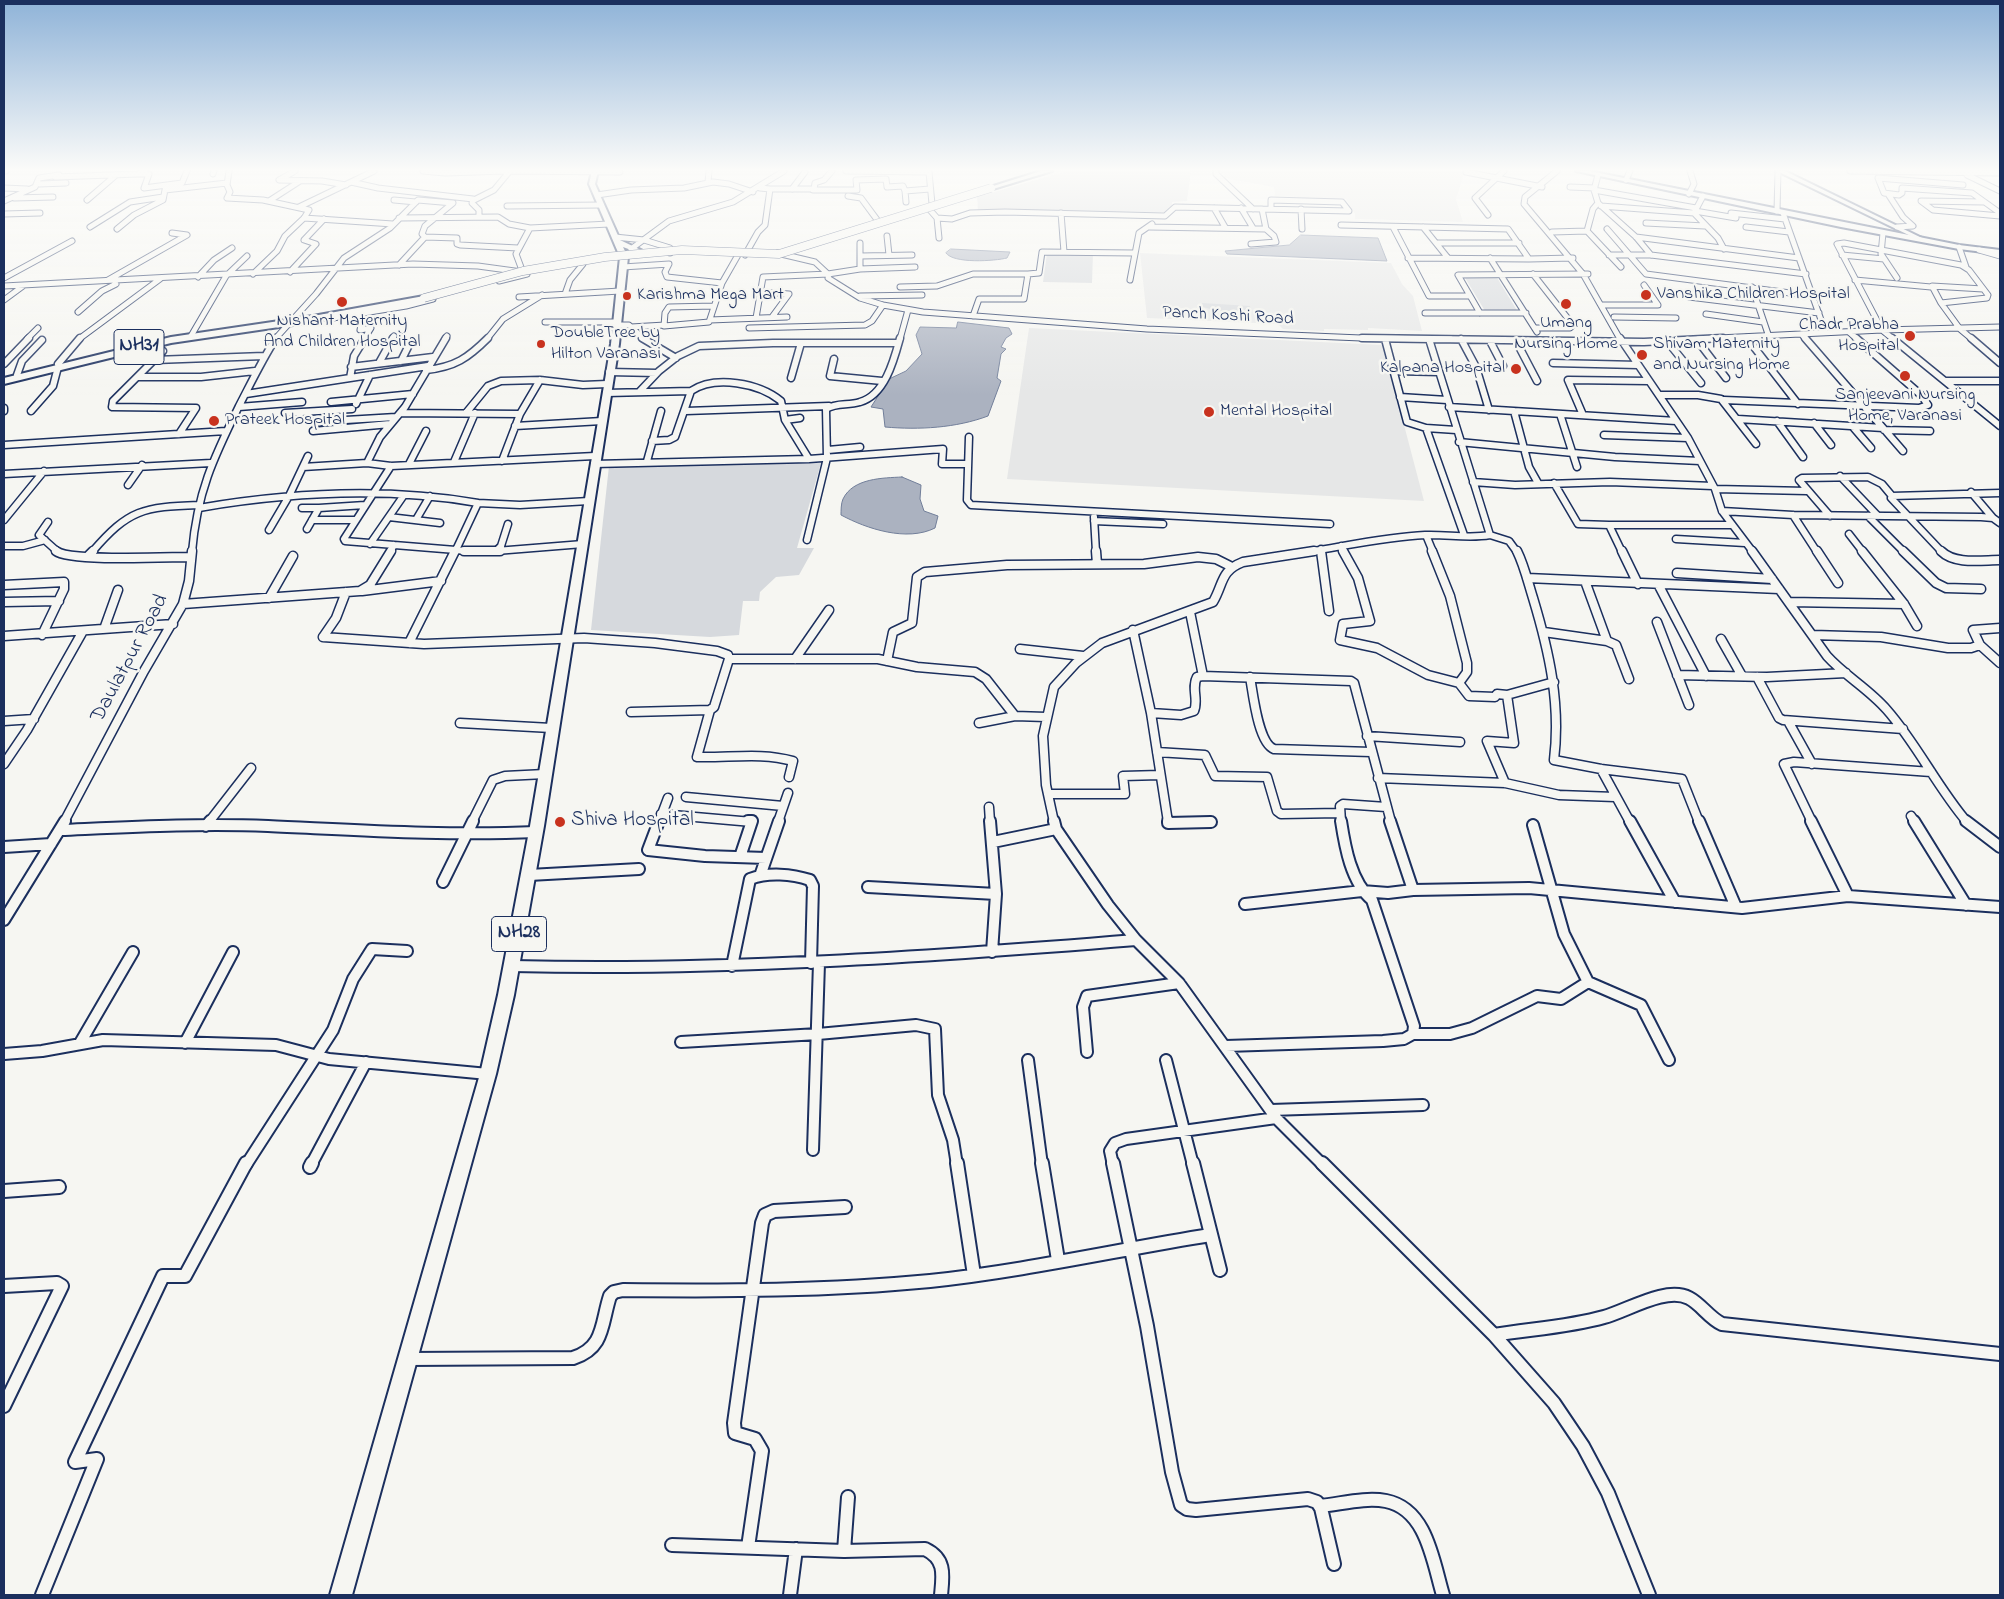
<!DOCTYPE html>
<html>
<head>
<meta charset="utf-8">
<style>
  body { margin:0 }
  #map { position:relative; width:2004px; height:1599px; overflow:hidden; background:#f6f6f2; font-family:"Indie Flower",sans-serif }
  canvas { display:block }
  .frame { position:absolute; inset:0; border:5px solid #1b2f5e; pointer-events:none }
</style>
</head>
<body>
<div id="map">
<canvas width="2004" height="1599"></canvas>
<div class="frame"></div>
</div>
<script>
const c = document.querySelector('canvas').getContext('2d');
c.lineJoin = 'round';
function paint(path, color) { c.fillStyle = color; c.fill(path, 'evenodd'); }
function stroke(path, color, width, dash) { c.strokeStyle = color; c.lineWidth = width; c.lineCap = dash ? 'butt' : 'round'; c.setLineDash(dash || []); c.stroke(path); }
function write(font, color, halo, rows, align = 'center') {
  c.font = font + ' "Indie Flower",sans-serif'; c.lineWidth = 5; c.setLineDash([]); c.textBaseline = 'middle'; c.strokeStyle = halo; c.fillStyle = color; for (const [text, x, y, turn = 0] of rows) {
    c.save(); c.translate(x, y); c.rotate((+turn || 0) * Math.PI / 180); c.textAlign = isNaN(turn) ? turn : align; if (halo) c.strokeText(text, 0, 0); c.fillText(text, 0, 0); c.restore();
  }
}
paint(new Path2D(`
  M1221,171H1465L1456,199L1463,222L1355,219V214L1346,199L1275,196L1274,187L1229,179L1221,174Z
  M1140,253L1391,263L1402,284L1413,296L1422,331L1368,328V330L1324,329V331L1283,329L1278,324L1147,318Z
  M1029,328L1383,345L1424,501L1007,479Z`), '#e6e7e7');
paint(new Path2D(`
  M1067,171H1191L1187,201L1172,202V206L1165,212L978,211L977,197Z
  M1047,253L1093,254L1092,283L1043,282Z
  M1464,276H1496L1518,312L1485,311Z
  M1202,303L1250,306L1251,312L1218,311L1203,307Z
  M821,463L797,548H814L799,575L776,577L760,592L759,601H743L739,635L710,637L591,630L609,466Z`), '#d6d9dd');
const water = new Path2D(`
  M1301,235L1378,238L1387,261L1227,254L1225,251L1289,245Z
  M951,249L1010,252L1007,258C995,261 953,264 946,253Z
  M958,322L1009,328L1012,334L1006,338L1001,347L1006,349L1001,354L997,378L1001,381L988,416C956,428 919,430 885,427L883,409L871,407L889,379L906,371L922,354L916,335L920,327L956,328Z
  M902,477L921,485L920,499L924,511L938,516L935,528C907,542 867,529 841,515C841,511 841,503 843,499C853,478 883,478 902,477Z`);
paint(water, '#abb2c0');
stroke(water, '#717e99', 1);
const minorFar4 = new Path2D(`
  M4,171H6
  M229,171L227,185L230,192L227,198L263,200L309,210L304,218L285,236L277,251L253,274
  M295,171L279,180L322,181L346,185
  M423,171L445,173L504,171
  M504,171L620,172
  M846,171L929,172L932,204L930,210L937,218L939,238
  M1216,171V174L1253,209
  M1557,171L1525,197L1524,204L1583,274L1620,339
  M1850,171L2000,173
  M1466,172L1542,187
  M140,174H149L144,188L182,183L187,171
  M213,174L214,171
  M1598,175L1594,190L1598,203L1636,237L1651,255
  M1967,175L2000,191
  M55,177L138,174L145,171
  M1626,180L1630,171
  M351,182L378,188L473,199L472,203L479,210V217
  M708,182L709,171
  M39,184L66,183
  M1963,185L1878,178L1884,193L1899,195L1902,193V188L1972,193L2000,213
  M1570,187L1595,188
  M4,188L27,189
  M770,189H814L815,183L824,180L832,171
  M792,189L805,172
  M813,190H857L856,180L886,179L887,187L903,186L905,191
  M1594,190L1696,208
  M1689,194L1694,184L1690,171
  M1888,194L1903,217L1913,226L1897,227
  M597,195L631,190L684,188L713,182L729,184L753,192
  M848,196L861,198L878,221
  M14,198L53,197
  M87,200L116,175
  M394,200L416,202
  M474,200L494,190L509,172
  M4,201L35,187L39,178L59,175
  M269,201L300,181
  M906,202L905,191L930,189
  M1984,202L1921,201L1933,210L2000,216
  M1598,203L1593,209L1587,231L1621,267
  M507,206L601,205
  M1601,206L1694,213L1718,238L1724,249
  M299,207L374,171
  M1214,208L1225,227
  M1241,208L1253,228
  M1301,209L1302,229
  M1695,211L1736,218
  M1777,211L1778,171
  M1061,213L1064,252
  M1694,213L1703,196
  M1731,213L1785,219
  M1783,213L1825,331
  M4,214L40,213
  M1488,215L1475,198L1504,171
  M304,218L393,224
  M399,218L498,217L509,224L530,228L516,254L522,270
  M937,218L952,219L970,213L1005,212L1165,216L1175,207L1349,211L1342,202L1271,200V209
  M1646,223L1705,226
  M1341,225L1508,229L1529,259L1573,258
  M90,227L130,202L163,197
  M1149,227L1266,229
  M1393,227L1429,296H1469
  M1423,227L1448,258
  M1746,227L1789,232
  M530,228L609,224
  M117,229L134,215L163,200L165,190L227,183
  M1607,229L1646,274L1813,296
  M1552,232L1587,231
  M1883,233L1881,254L1897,278
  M887,236L889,255
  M425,237L457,238V244L460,245L518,248
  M615,237L644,240L670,248V253
  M1636,237L1799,258
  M1438,243H1519
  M1251,244L1276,242L1274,236L1266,229L1262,209
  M1959,247L1966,267
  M631,249L669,221L733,202L784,171
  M1979,250L2000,256
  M777,253L815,262L829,275L828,278L860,298L883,305L923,312L1147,329L1361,338L1451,339
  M745,255L758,232L765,225L770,189L760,188
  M1609,255H1651L1806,274
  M1842,255L1884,259
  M861,256L912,255
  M1408,258L1529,259
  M1490,258L1537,332
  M623,267L669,264L665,272L667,277L722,283L709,322L664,326L665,313L669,307L714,306
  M860,269L915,267
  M290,272L316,244L304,240L324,219
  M1533,274L1573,325L1570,328H1536
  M198,277L214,260L232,248
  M4,278L72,241
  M108,280L187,235L172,233
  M1130,280L1139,233L1152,224
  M1855,280L1931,287
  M499,281L527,274
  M722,283L738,255
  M4,286L413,264L478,266L522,272
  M900,287L937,286L973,274H1028
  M1752,287L1768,334
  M760,292L789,294L772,317
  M565,294L570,280L583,264
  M860,296L922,295
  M519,297L620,291
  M1689,297L1819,313
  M4,300L23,286
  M1941,303L1932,286L1983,289
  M1601,305H1658L1644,285
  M78,312L102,291L116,284
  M363,313L360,330L371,328L364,339
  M1425,313H1526
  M1480,313L1458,275L1588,274
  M1706,314L1763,322
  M973,316L979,299H1024L1028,274L1039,273L1042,252L1134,253
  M1614,317L1676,318
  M333,318L406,306L433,299
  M756,318L763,277L828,274L860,269V243
  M710,320L787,317
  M545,322H615
  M615,325H629L644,339
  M631,327L665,325
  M749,328L865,325L872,321L883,305
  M1849,332L1857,339
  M1801,334L1806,339
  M191,336L226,276L247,256
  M1746,337L1748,339
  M27,339L38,328
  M79,339L160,279
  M275,339L316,294L344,258L390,228L418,200L453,203L425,226L422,234L425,237L399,265
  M392,339L394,336
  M445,339L447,336
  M487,339L503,319L542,295
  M900,339L908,310
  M1698,339L1882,330L2000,327
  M1893,339L1882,330L1837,244L1844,243L1961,265L1969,270L1988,295L1987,298L1941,303L1960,329L1972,339`);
const minorFar3 = new Path2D(`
  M642,338L676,358
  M1362,338L1644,342L1723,338
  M1620,338L1688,438L1715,489L1722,511L1753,552
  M1747,338L1798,404
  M1805,338L1903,451
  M1892,338L2000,426
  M1971,338L2000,363
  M1385,339L1407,422L1426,428L1456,430
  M1461,339L1476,367L1489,410
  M1697,340L1726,378
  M1490,341L1503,366
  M1516,341L1537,381
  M1667,341L1701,383
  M163,351L113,401L112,407L196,408L179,434
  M834,359L830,376L882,381
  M155,360L264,356
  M401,361L408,347
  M379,363L393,338
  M1553,363L1638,365
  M4,364L29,338
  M58,364L80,338
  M351,367L433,357
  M426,370C455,367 468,358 488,338
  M1394,371L1439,372
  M609,372L657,373
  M17,375L22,361L42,340
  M139,377H201L255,371
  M350,378L354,356L365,338
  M791,378L801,343
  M1945,381H2000
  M640,391L659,371L678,356L699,346L773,343H898
  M691,391C715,375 759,383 781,401L785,420
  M606,393L691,391L675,437L669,440L652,441
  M246,394L428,366
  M1659,395H1698L1721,399L1756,444
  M1400,397L1447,400
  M1724,400L1919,408L1928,405L1921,395L1856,338
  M331,402L413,394
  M356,404L370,375
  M239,407L302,402
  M1449,407L1676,421
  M4,408V411
  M31,411L53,386L58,367
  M686,411L829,406
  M1514,411L1529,467L1538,483
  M285,413L352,409
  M400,413L520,414
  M466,413L488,386L501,381L540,380L583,385L607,384
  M1560,414L1577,467
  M1583,415L1568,380L1649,381
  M800,418L785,420L809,459
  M1738,419L1883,428
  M1777,421L1803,457
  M312,422L396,417
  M1814,423L1831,445
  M515,426L602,421
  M1853,427L1871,448
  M1426,428L1464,535
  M1884,430L1930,431
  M313,431L390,424
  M1604,435L1688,438
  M969,437L967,500L971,505L1330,524
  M1459,442L1615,457L1700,461
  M4,445L226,431
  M828,450L860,447
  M502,461L520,414L540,380
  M647,461L661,411
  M454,462L475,413
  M367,463L380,437L405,407L446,338
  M409,464L426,431
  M594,464L809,459L943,449L942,464H967
  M391,466L344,539L345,541L468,551H496L501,546L508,524
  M303,467L367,463L391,466L595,456
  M4,474L211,463
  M1840,476L1878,516
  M1473,482L1515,485L1610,482L1713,486
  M1554,483L1578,524L1609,525
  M128,485L142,465
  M1715,489L1807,491
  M1971,492L1993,518
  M478,503L520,505L589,501
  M199,508C292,492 385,487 478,503L455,552
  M302,508H319
  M1722,511L1793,515L1981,517L1993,518L2000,523
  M1793,515L1817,552
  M1830,516L1799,480L1802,478L1868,477L1882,484L1892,496
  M1868,516L1904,552
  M389,517L440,523
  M1094,517L1096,552
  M417,518L430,496
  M4,520L44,471
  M312,520H354
  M1094,521L1163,524
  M48,522L39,535L58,552
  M307,529L319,508L365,505
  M269,530L289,496L308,456
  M1849,534L1863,552
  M1426,535L1433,552
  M1490,535L1509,541L1517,552
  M1676,539L1745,543
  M807,540L827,458L826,409C837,402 848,406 860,402C885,395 894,360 900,338
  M370,544L404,495
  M4,546H23L45,540
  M1341,546L1344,552
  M1321,549V552
  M496,551L583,544
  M92,552C129,509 143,507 199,505
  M192,552C197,493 213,459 239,406C251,383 262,360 276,338
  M390,552L394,545
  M1307,552C1346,546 1385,537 1425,535C1447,534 1468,539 1490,535L1429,339
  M1622,552L1609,525H1732
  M1942,552L1891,498L1892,496L2000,493`);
const minorFar2 = new Path2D(`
  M56,551C69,562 169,557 191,557
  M464,551H496
  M496,551H500
  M1096,551L1097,564
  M1321,551L1329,611
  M1343,551L1358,578L1370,621L1343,624L1340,640L1377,648L1428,675L1459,683L1467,672V663L1450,596L1432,551
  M1517,551C1524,565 1528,582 1533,598C1549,651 1561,704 1554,760L1601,769L1682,779L1699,822
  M1622,551L1638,584
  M1752,551L1827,656C1845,676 1869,689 1887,710C1917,744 1937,787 1967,822
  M1817,551L1838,583
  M1862,551L1904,604L1917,626
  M1903,551L1936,583L1946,588L1981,589
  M1941,551C1955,565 1982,560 2000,560
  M87,557L93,551
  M1677,573L1772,579
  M1527,578L1779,589
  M1585,581L1607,641
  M1658,584L1706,676
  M4,585L64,582V589L42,635
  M362,591L441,581
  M269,598L293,556
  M4,602L59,601
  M1790,602L1904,604
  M183,604L360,591L370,585L391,551
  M1190,612L1203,676
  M1657,622L1689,705
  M104,629L118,590
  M1133,630L1151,713L1168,822
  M1544,632L1607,641L1616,645L1629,679
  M1813,635L1881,637L1948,648H1971L1980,645L1973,630L2000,628
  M4,636L173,624
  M323,637L424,644L584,638L655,643L717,651L728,655L729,659L714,707L710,710L631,712
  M323,637L336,618L346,592
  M1721,639L1742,676
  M409,643L455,551
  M1980,645L2000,663
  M1020,649L1083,656
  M729,659H878L917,667L975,672L986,679L1015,716
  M795,659L829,610
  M887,661L893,632L912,623L917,577L925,572L1007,565L1144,564L1198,557L1216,559L1230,566
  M1677,675L1767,677L1846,673
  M1250,677C1253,693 1258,743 1274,749L1371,752
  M1757,677L1779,718L1783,720L1903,729
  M1459,683L1469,696L1495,697L1497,694L1507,695L1554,682
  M710,710L697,757C730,758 761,752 793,761L789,777
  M1151,713L1181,715L1194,711C1199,700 1191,688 1197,677L1203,676L1351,681L1354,683L1391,822
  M4,721L34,719
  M1788,721L1812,764
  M460,723L551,728
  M979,723L1015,716L1046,717
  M1367,736L1460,742
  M1157,752L1205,755L1215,776L1267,777L1277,811L1281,814L1339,813
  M4,764L27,730L83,631
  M1601,769L1630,822
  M1378,778L1505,783L1559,795L1615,797
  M1505,783L1487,741L1514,743L1507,695
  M1048,794H1125L1123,776L1160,775
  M686,797L783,806
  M989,807L990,822
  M661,814L752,822
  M1911,816L1915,822
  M64,822L144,671L183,604L189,581L192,551
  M209,822L251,768
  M472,822L493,780L505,776L545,774
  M659,822L668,798
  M778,822L788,793
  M1054,822L1046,785L1043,736L1054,687L1076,663L1102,643L1213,602C1224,583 1220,571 1243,562L1314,551
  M1341,822L1340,806L1343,804L1386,807
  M1812,822L1784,764L1794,762L1931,772`);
const minorFar1 = new Path2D(`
  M659,821L648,850L705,856L766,858
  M990,821L996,894L992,952
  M1054,821L1056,829L1108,905L1136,940L1179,983L1276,1118L1323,1165
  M1168,821V823L1211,822
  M1390,821L1413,890
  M1630,821L1675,902
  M1699,821L1736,907
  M1811,821L1848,896
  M1914,821L1966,905
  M1966,821L2000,847
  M1533,825L1564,934L1588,982L1641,1005L1669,1060
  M206,826L210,821
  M60,830C129,827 199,823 268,826C358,830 446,836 536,832
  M993,842L1056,829
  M4,847L51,844
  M740,857L752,821H748
  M529,875L639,869
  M760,876L779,821
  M443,882L473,821
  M868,887L996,894
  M1245,904L1362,891L1388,893L1413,890L1529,888L1742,908L1848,896L2000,907
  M4,920L65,821
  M512,966C721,971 928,957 1136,940
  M732,966L750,879C768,872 792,874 810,880L813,886L811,963
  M1413,1034H1450L1472,1028L1537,996L1561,999L1588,982
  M681,1042L818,1034L916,1025L935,1029L938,1095L953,1140L957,1165
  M80,1043L133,952
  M185,1043L233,952
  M1226,1046L1383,1041L1404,1039L1413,1034L1414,1026L1372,900C1351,882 1345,847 1341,821
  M1087,1052L1083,1007L1087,996L1179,983
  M4,1054L42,1051L103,1040L276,1045L329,1059L488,1074
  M1028,1060L1042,1165
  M1166,1060L1193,1165
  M1271,1110L1423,1105
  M813,1150L819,963
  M246,1165L333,1030L353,979L372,949L407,951
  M311,1165L366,1062
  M1113,1165L1110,1151L1115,1143L1126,1139L1276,1118`);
const minor = new Path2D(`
  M957,1163L974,1275
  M1042,1163L1058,1260
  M1113,1163L1147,1326L1172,1472L1181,1505L1187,1509L1196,1510L1308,1499L1317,1502L1321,1508L1334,1564
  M1193,1163L1220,1270
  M1322,1163L1494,1335L1554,1403L1583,1446L1608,1493L1649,1595
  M310,1167L312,1163
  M4,1191L59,1187
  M4,1286L57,1283L62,1286L4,1406
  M1494,1335C1530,1329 1569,1327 1604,1317C1627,1311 1666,1286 1689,1298C1701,1304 1709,1318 1722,1324L2000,1354
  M407,1359L573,1358C605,1348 601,1323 610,1296L614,1292L623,1290C725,1291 828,1291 930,1281C1024,1271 1117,1250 1210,1235
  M1320,1506C1341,1504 1365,1497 1386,1501C1427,1509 1433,1562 1443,1595
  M672,1545L844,1551L925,1549C946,1559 943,1575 941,1595
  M748,1547L762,1451L755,1439L735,1433L734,1423L762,1223L765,1215L774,1211L845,1207
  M844,1551L848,1497
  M42,1595L97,1459L75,1462L163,1276H185L246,1163
  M790,1595L796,1549`);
const major = new Path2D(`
  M1777,171H1785L1928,241L1923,242Z`);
const highway = new Path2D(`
  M592,171H598L595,184L620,240L643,251L639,253L623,247L628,257L619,344L544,826L514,995L496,1074L352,1595H330L480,1074L498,995L530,826L611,344L620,257L589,184Z
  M1041,171H1052L993,189L987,188Z
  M1576,171H1589L1959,245L2000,250V254L1959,249L1841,227Z
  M424,296H427V300L313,322L171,343L4,384V378L171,337L313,316Z`);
stroke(minorFar4, '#1b2f5e', 7);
stroke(minorFar3, '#1b2f5e', 9);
stroke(minorFar2, '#1b2f5e', 11);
stroke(minorFar1, '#1b2f5e', 14);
stroke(minor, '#1b2f5e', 16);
stroke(major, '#1b2f5e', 4);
stroke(highway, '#1b2f5e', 4);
stroke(minorFar4, '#f6f6f2', 5);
stroke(minorFar3, '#f6f6f2', 6);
stroke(minorFar2, '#f6f6f2', 8);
stroke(minorFar1, '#f6f6f2', 10);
stroke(minor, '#f6f6f2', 12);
paint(major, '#f6f6f2');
paint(highway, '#f6f6f2');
const highwayBridge = new Path2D(`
  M424,298L523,271L605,257L682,250L779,254L991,188`);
stroke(highwayBridge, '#1b2f5e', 9, []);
stroke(highwayBridge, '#f6f6f2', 8);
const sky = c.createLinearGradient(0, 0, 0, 395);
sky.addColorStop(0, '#8fb3d8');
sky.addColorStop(0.43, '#fbfbf9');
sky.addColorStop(1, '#fbfbf900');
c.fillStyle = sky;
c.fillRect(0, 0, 2004, 395);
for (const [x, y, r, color] of [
  [1646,295,6,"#c8321e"],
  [627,296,5,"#c8321e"],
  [342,302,6,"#c8321e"],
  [1566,304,6,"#c8321e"],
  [1910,336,6,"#c8321e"],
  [541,344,5,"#c8321e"],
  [1642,355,6,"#c8321e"],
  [1516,369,6,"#c8321e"],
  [1905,376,6,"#c8321e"],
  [1209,412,6,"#c8321e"],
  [214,421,6,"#c8321e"],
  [560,822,6,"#c8321e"]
]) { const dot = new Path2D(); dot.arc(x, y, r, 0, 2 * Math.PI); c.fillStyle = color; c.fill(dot); stroke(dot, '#f6f6f2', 2); }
write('18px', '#1b2f5e', '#f6f6f2', [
  ["Vanshika Children Hospital",1657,295],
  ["Karishma Mega Mart",637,296],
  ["Nishant Maternity",342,322,"center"],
  ["And Children Hospital",342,343,"center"],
  ["Umang",1566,324,"center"],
  ["Nursing Home",1566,345,"center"],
  ["Chadr Prabha",1899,326,"right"],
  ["Hospital",1899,347,"right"],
  ["DoubleTree by",551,334],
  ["Hilton Varanasi",551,355],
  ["Shivam Maternity",1653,345],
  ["and Nursing Home",1653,366],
  ["Kalpana Hospital",1505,369,"right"],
  ["Sanjeevani Nursing",1905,396,"center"],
  ["Home, Varanasi",1905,417,"center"],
  ["Mental Hospital",1220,412],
  ["Prateek Hospital",225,421]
], 'left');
write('18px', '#1b2f5e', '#f6f6f2', [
  ["Panch Koshi Road",1228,317,3]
]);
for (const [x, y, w] of [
  [139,347,50],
  [519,934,55]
]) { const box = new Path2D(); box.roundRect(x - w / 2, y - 17.5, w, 35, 4); c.fillStyle = '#f6f6f2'; c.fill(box); stroke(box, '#1b2f5e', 1); }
write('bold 20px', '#1b2f5e', null, [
  ["NH31",139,347],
  ["NH28",519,934]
]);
write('21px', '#1b2f5e', '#f6f6f2', [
  ["Daulatpur Road",131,659,-62]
]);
write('21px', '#1b2f5e', '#f6f6f2', [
  ["Shiva Hospital",571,822]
], 'left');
</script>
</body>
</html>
